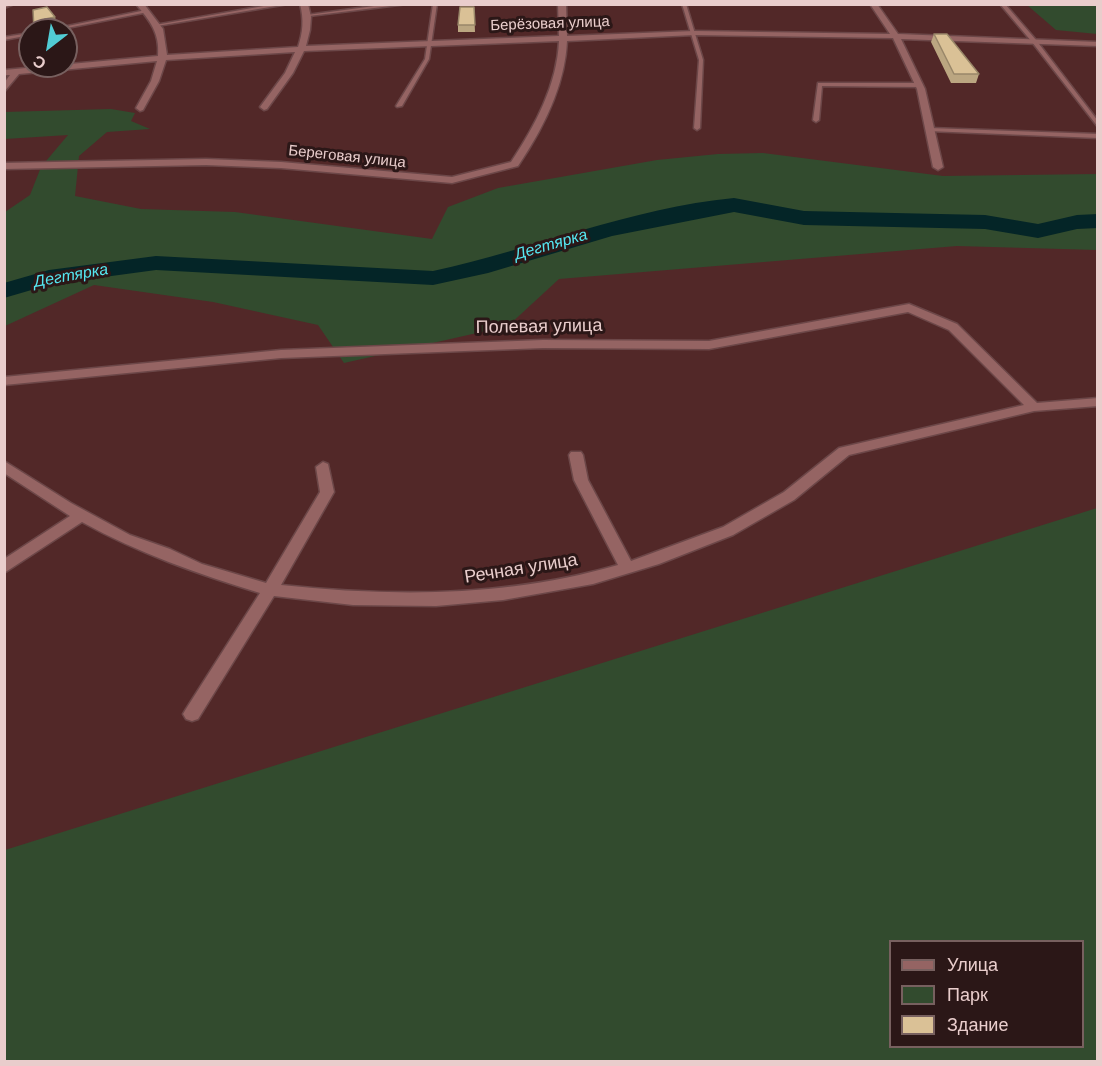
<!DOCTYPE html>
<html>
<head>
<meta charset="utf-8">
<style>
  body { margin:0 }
  #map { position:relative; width:1102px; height:1066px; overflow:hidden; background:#522828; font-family:Arial,sans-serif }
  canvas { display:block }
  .frame { position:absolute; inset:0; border:6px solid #e9cdcc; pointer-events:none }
  .legend { position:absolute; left:889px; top:940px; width:195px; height:108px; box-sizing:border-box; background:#2b1717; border:2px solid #77605f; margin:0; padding:8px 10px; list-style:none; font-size:18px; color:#e9cdcc }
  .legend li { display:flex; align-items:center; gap:12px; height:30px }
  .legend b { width:30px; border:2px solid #77605f }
  .north { position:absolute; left:18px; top:18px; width:60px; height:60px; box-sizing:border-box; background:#2b1717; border:2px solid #77605f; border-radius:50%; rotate:211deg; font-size:16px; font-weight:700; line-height:24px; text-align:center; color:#e9cdcc }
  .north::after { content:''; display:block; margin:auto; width:21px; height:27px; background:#51ccd4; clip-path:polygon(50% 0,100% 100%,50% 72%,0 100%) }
</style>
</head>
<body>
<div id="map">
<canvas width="1102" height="1066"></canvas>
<div class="frame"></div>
<ul class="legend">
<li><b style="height:8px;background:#956463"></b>Улица</li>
<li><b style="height:16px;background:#324b2e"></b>Парк</li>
<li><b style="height:16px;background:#dac196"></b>Здание</li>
</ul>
<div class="north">С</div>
</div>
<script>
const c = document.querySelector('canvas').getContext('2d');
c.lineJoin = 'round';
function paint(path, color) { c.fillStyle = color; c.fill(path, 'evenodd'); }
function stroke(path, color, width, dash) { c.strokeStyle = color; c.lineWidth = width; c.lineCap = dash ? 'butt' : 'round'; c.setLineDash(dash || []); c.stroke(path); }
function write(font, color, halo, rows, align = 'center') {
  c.font = font + ' Arial,sans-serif'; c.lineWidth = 6; c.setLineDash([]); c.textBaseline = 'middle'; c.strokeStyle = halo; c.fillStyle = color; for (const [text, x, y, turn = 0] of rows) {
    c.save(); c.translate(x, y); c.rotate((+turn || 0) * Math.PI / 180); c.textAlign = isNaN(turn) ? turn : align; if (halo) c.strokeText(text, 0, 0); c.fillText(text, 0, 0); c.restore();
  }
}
paint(new Path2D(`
  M1027,5H1097V34L1056,30Z
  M111,109L135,113L131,121L150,129L107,132L79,156L75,196L141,209L235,212L432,239L448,207L498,188L657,160L718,154L763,153L943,176L1097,174V250L957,246L559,279L508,326L344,363L318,325L213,302L94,285L5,326V212L30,195L41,167L68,135L5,139L4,112Z
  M1097,508V1061H5V850ZM890,942H1082V1046H890Z`), '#324b2e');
paint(new Path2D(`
  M734,198L804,211L985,215L1038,224L1077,215L1098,214V228L1077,229L1038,238L985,229L804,225L734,212L612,236L488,273L433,285L156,270L52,284L4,298V283L49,270L156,256L433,271C534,249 631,208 734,198Z`), '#042527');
const lane = new Path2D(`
  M7,4H14L4,8V5Z
  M275,4H288L157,26L155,25Z
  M389,4H407L309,16L307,15Z
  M433,4H437L429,59L402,106L397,107L396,106L425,59Z
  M682,4H686L703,60L700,128L697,130L694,128L699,60Z
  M1000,4H1005L1036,40L1098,121V127L1032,42Z
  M146,10L148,12L57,30H48Z
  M30,33V35L4,40V37Z
  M818,83H919L922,85L919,87L822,86L819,120L816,122L813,120Z
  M930,128L1098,134V138L928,131V129Z`);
const street = new Path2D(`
  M136,4H144L163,29L167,55L298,47C303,32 304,20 300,4H308L311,17L310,30L306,46L559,36L558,4H566L567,36L694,31L890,34L870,4H877L898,34L1098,42V46L901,39L925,89L943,167L938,170L933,167L917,89L893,38L694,35L567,41C565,86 543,129 518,166L452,183L281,168L206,165L4,169V163L206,159L281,162L452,177L511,162C535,126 557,85 559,41L304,51L293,73L267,109L264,110L260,107L285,73L295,52L166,60L159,81L143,110L140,111L136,108L151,81L157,61L19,74L4,92V83L10,75H4V70L158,56C160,33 150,21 136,4Z
  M909,304L957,324L1037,403L1098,398V406L1034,411L849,455L794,500L733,535L659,564L593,584L503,600L436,606L353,605L274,596L198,719L192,721L186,719L183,714L186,709L260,593C198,574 138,553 82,522L4,573V559L70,516L4,473V461L71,503L130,535L170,549L202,564L266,583L320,492L316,467L323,462L328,464L334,492L281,585C394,597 507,597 618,565L574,480L569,455L571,452H581L583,455L588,480L631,561L723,527L784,492L839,448L1024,405L949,330L908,312L709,349L543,348L281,358L4,385V377L281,350L543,340L709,341Z`);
stroke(lane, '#6c4748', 3);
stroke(street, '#6c4748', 3);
paint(lane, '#956463');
paint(street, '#956463');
paint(new Path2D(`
  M474,7L475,32H458V25Z
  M934,34L979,74L976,83H951L931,42Z`), '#bba681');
paint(new Path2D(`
  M55,17L58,26L44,23L45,19Z`), '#998769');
const building = new Path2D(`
  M47,7L55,17L45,19L44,23H59L60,30H34L33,10Z
  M460,7H474L475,25H458Z
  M934,34H947L979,74H954Z`);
paint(building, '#dac196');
stroke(building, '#998769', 1.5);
write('15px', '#e9cdcc', '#2b1717', [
  ["Берёзовая улица",550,24,-2],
  ["Береговая улица",347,157,6]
]);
write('italic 16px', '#55e7f1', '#2b1717', [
  ["Дегтярка",551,245,-16],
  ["Дегтярка",71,276,-10]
]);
write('18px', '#e9cdcc', '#2b1717', [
  ["Полевая улица",539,327,-1],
  ["Речная улица",521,569,-9]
]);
</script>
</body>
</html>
